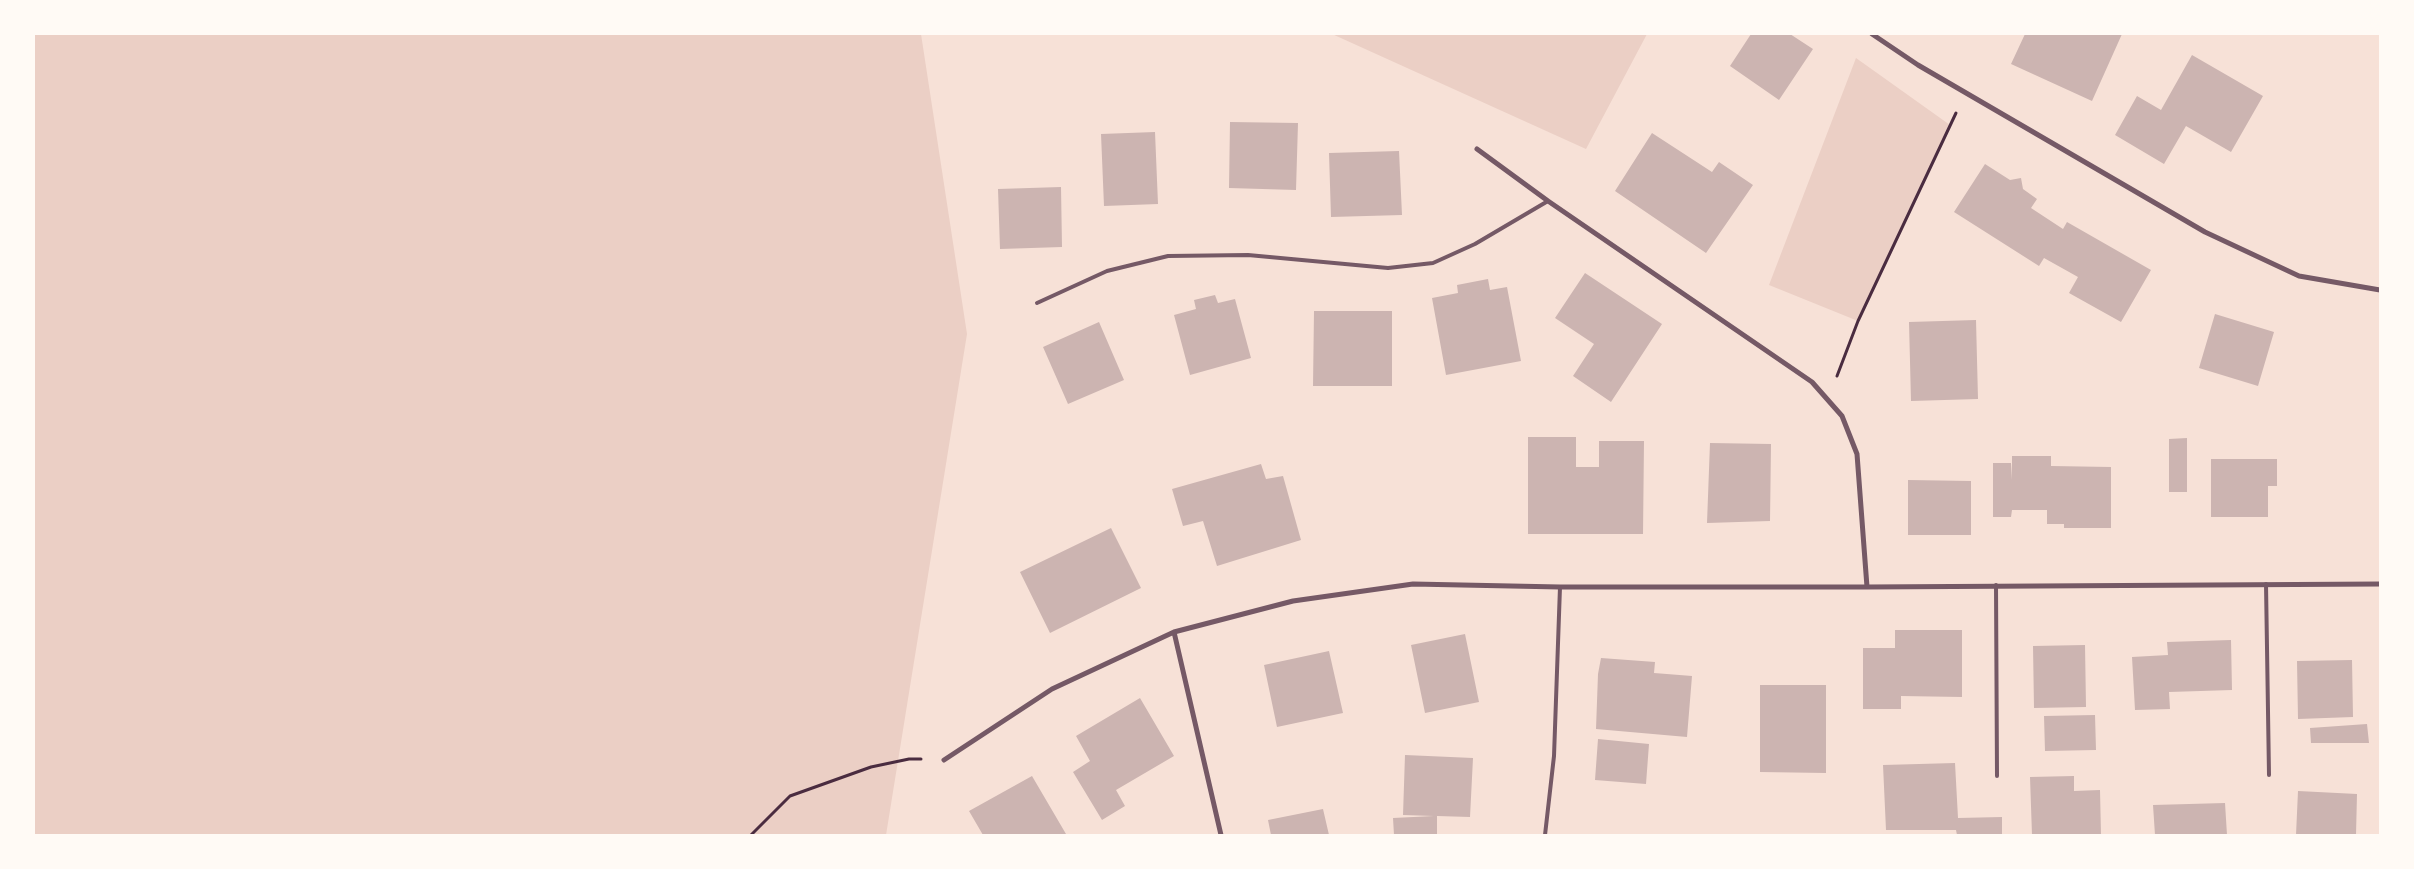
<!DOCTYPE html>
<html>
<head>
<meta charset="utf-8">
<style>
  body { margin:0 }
  #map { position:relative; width:2414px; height:869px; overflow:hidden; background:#f7e1d7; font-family:Roboto,sans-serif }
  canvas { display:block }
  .frame { position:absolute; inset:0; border:35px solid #fffaf5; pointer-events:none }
</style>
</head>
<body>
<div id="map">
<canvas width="2414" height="869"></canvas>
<div class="frame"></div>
</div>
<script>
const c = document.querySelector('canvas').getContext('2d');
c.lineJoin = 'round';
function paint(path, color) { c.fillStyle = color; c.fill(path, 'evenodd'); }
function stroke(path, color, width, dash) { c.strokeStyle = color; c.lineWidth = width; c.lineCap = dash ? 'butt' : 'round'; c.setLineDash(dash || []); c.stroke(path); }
paint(new Path2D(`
  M34,34H921L967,334L886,835H34Z
  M1332,34H1647L1586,149Z
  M1856,58L1950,125L1858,321L1769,285Z`), '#ebcfc5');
paint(new Path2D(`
  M1751,34H1790L1813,49L1779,100L1730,66Z
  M2025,34H2122L2092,101L2011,64Z
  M2192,55L2263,96L2231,152L2186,126L2164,164L2115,135L2137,96L2161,110Z
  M1230,122L1298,123L1296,190L1229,188Z
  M1155,132L1158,204L1104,206L1101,134Z
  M1652,133L1712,172L1719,162L1753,185L1706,253L1615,191Z
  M1399,151L1402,215L1331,217L1329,153Z
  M1985,164L2010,180L2021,178L2023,189L2037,199L2031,208L2063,229L2067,222L2151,270L2121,322L2069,293L2078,277L2044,258L2039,266L1954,212Z
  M1061,187L1062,247L1000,249L998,189Z
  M1585,273L1662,324L1611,402L1573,376L1594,344L1555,318Z
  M1488,279L1490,290L1507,287L1521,361L1446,375L1432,298L1458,293L1457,285Z
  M1215,295L1218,303L1235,299L1251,358L1190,375L1174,315L1196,309L1194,300Z
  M1314,311H1392V386H1313Z
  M2215,314L2274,332L2258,386L2199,368Z
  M1976,320L1978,399L1911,401L1909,322Z
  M1099,322L1124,380L1068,404L1043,347Z
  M1528,437H1576V467H1599V441H1644L1643,534H1528Z
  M2187,438V492H2169V439Z
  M1710,443L1771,444L1770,521L1707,523Z
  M2012,456H2051V466L2111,467V528H2064V524H2047V510H2012L2011,517H1993V463H2011L2012,480Z
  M2211,459H2277V486H2268V517H2211Z
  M1261,464L1266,479L1283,476L1301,540L1217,566L1203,521L1183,526L1172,489Z
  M1908,480L1971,481V535H1908Z
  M1111,528L1141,588L1050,633L1020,572Z
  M1895,630H1962V697L1901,696V709H1863V648H1895Z
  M1465,634L1479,702L1425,713L1411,645Z
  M2231,640L2232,690L2169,692L2170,709L2135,710L2132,657L2168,655L2167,642Z
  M2085,645L2086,707L2034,708L2033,646Z
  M1329,651L1343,713L1277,727L1264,665Z
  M1601,658L1655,662L1654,673L1692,676L1687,737L1596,729L1598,674Z
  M2352,660L2353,717L2298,719L2297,661Z
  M1760,685H1826V773L1760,772Z
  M1140,698L1174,756L1116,790L1125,806L1102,820L1073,772L1090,761L1076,736Z
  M2095,715L2096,750L2045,751L2044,716Z
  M2367,724L2369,743H2311L2310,728Z
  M1598,739L1649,744L1646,784L1595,780Z
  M1405,755L1473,758L1470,817L1437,816V835H1394L1393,818L1434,816L1403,815Z
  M1955,763L1958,818L2002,817V835H1957L1956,830H1886L1883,765Z
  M1032,776L1066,834L983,835L969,811Z
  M2074,776V791L2100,790L2101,835H2032L2030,777Z
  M2298,791L2357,794L2356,835H2296Z
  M2225,803L2227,835H2155L2153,805Z
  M1323,809L1329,835H1271L1268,820Z`), '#ccb4b1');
stroke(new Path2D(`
  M1837,376L1858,321L1956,113
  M751,835L790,796L871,767L909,759H921`), '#4a2c40', 3);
stroke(new Path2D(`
  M1037,303L1107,271L1168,256L1248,255L1388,268L1433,263L1475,244L1548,201
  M2266,584L2269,775
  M1996,585L1997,776
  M1545,835L1554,756L1560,587`), '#755966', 4);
stroke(new Path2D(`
  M1872,34L1918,65L2205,232L2299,276L2380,290
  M1477,149L1548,201L1812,382L1842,416L1857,454L1867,587
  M1174,632L1221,835
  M944,760L1052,689L1174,632L1293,601L1413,584L1560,587H1867L2380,584`), '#755966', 5);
</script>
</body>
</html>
